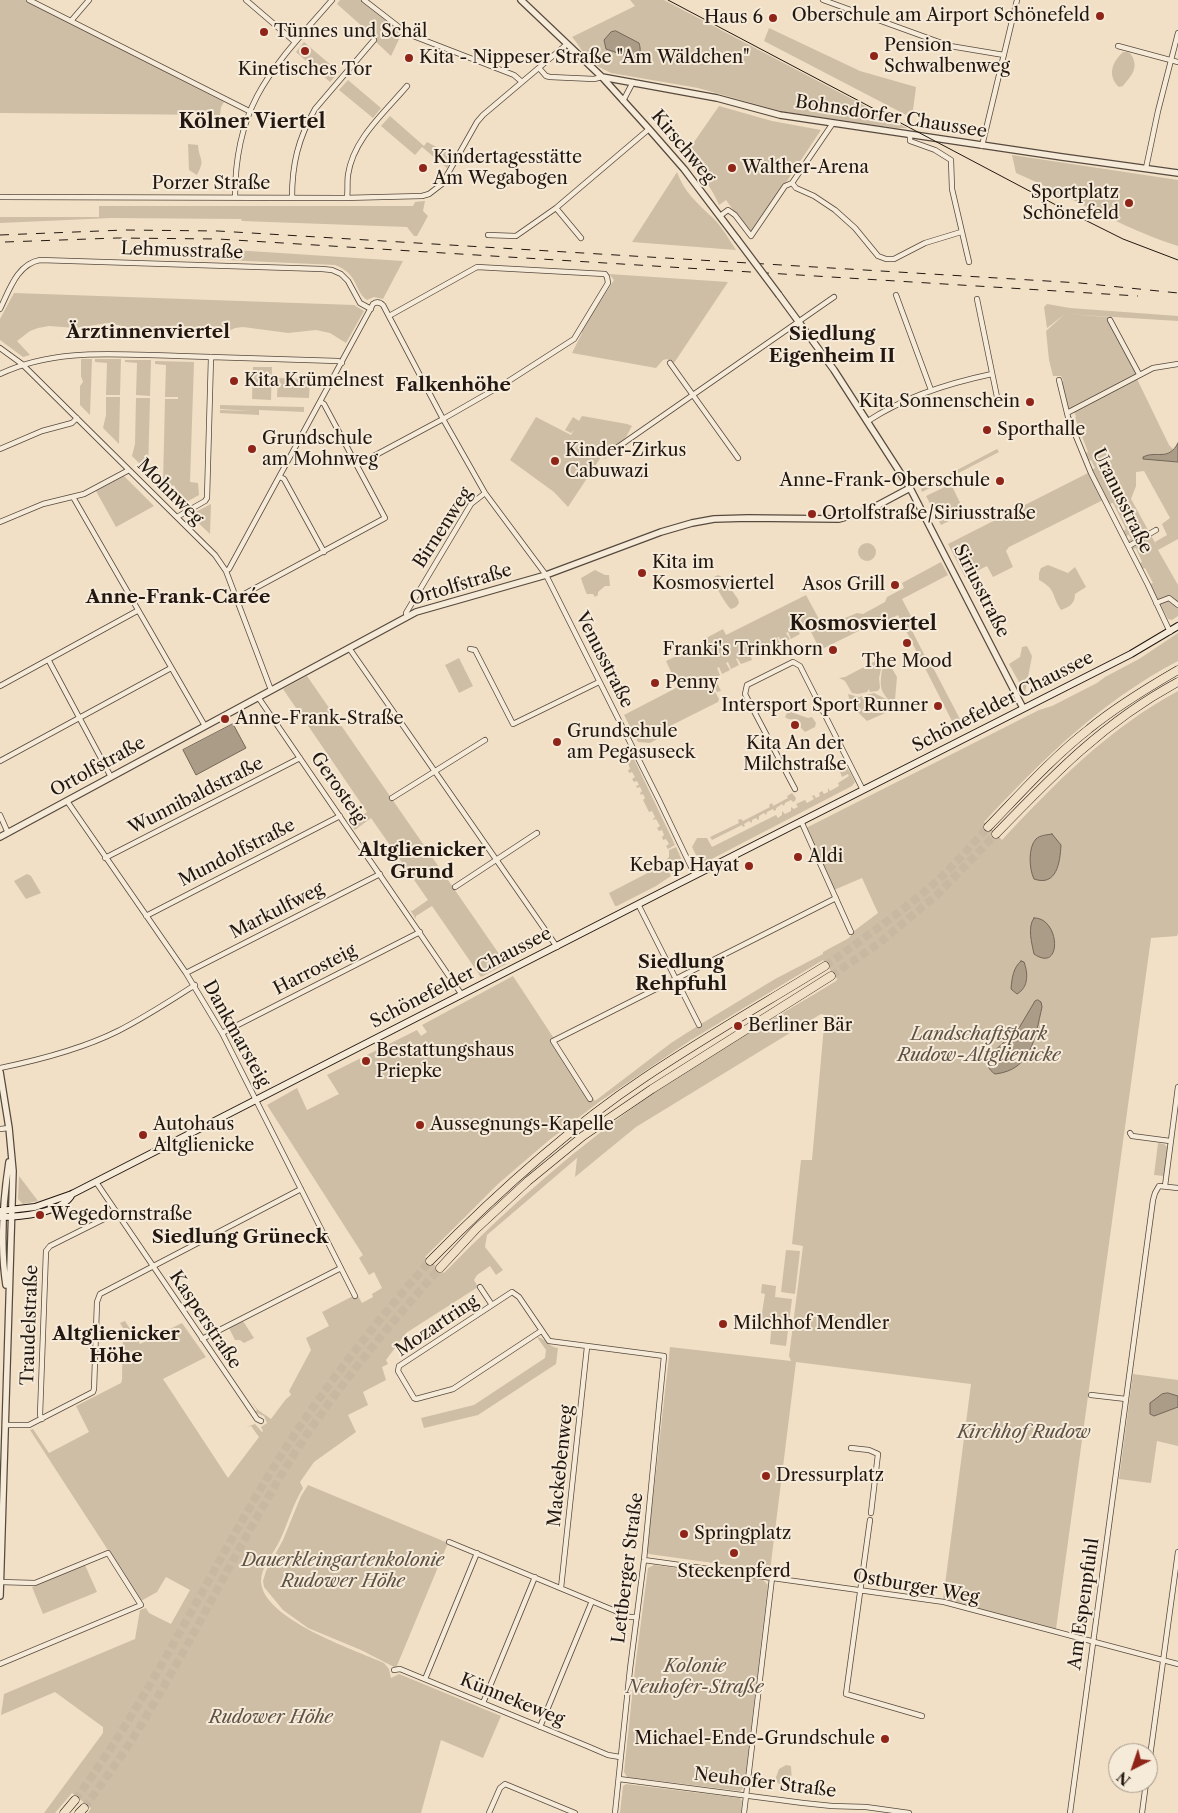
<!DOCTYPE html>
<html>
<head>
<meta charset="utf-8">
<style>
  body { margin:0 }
  #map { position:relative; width:1178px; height:1813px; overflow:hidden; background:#f1e0c5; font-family:"Libre Caslon Text",serif }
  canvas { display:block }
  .north { position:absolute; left:1108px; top:1743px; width:50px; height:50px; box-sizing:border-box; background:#f6ebd9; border:1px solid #a19689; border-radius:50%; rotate:221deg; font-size:14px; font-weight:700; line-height:20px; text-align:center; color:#221711 }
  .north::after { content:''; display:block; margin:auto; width:18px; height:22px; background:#8f2418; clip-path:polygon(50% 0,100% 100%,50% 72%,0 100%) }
</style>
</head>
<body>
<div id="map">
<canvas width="1178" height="1813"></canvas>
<div class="north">N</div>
</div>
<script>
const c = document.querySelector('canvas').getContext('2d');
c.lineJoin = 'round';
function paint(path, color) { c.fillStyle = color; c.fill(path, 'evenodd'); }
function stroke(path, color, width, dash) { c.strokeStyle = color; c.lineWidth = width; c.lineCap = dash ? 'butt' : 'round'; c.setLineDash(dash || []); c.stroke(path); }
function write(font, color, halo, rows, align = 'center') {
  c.font = font + ' "Libre Caslon Text",serif'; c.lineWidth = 4; c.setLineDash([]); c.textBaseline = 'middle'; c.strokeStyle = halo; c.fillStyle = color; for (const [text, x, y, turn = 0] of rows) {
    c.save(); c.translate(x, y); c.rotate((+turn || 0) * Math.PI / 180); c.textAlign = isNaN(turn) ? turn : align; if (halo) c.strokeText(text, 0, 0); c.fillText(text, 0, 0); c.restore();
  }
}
paint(new Path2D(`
  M0,0H25L224,102L221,107L220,115L0,113Z
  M340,0H360L402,33L391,56L376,42L372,35L337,4Z
  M630,0H664L907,128H896L780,111L698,88L611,73C602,69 590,62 584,54C580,48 577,42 572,37L635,6Z
  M769,28L860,71L916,87L912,118L764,41Z
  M304,42L339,72L330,82L296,52Z
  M1123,52C1129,52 1130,52 1133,58C1138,70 1130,77 1123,86L1119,87C1107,76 1112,62 1123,52Z
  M348,80L381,108L373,118L339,90Z
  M719,106L772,121L821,130L755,229L752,231L746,228L726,200L719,205C711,186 699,171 683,158Z
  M390,116L424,146L427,142L453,156L447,168L422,147L415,155L381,126Z
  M188,144L198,145C199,161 206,158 197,175L189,170Z
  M1012,155L1178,180V246C1121,228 1070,196 1016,173Z
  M677,172C684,192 698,204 713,218C722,227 729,239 736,250L632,242Z
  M425,201L423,211L428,216L417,236H414L407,227L242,221L241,219L111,218L0,223V217H99V206H413L415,202Z
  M203,248L403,261L383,299L374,297L367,300C354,291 359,274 335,265L203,259Z
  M609,274L728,282L674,363L667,359L663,360L656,368L572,353L582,333L581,330L614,280Z
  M14,293L354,305L364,311L346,343L330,333L316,330L288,333L243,327L235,328L218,336L207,335L194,329L181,325L137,329L108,323L76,328L49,326L38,328L30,331L17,341L30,355L23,357L0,340V319Z
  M1047,304L1070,308L1178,316V321L1066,314L1108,317L1139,374L1137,379L1169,445L1178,454V539L1158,550L1178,585V616L1172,620L1168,619L1150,584L1153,583L1145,568L1142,569L1140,563L1142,562L1136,548L1133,549L1128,540L1131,539L1129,535L1126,536L1123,531L1126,529L1113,503L1109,504L1092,470L1095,468L1091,460L1088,461L1085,453L1088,452L1075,418L1076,417L1073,408L1069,410L1062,386L1063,380L1061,376H1053L1049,360L1046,331L1065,314L1047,328L1044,307ZM1144,471L1170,518L1162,524L1167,535L1155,542L1158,548L1131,499L1136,486V472Z
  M81,359H92L90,415L80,405V386L83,382L81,376Z
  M95,359H121L120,395H106L107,363L95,362Z
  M125,360H151L150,396L136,395L137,363L125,362Z
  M155,361L194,362L190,482L198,483L199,495L181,505L175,499V486L163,484L165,399H178V397H165L166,365L155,364Z
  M253,367H272L271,400L252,399Z
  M278,378L310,379L309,398L277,397Z
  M106,397H120L119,444L103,428L106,415Z
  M136,398H150L148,472L132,456L135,444Z
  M220,405L304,407V412L259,410V415L220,413V410L251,411L220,409Z
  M582,416L627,424L632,426L626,437L605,459L601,457L568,507L554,492L510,460L536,417L571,435L574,430L571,433L565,430L573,417L579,421Z
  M997,449L999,452L922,492L921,489Z
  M1088,473L1103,500L1009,547L1006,551L1013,567L993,577L987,566L965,577L948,544Z
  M124,476L154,506L116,527L96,491Z
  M951,484L965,513L941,525L926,496Z
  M211,504L210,534L190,515Z
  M858 552a9 9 0 1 1 18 0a9 9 0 1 1-18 0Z
  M941,562L948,575L902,599L913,620L908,623L926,658H928L961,721L955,727L898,615L881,624L879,621L820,650L808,626L804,624L796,628L800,634L791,639L788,632L786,633L790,639L782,643L779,637H777L780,644L775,648L772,643L749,651L752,660L741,664L737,658L736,659L739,665L731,669L728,662L726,663L730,670L722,674L719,667L717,668L720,675L715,678L721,691L717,692L711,680L709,681L719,699L718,702L666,728L657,739L650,743L638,742L624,715L678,687L666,661L699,645L708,637L723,629L726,635L806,595L821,623L838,621L857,613L863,614L885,602L887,597L904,588L902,583Z
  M1048,565L1068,573L1075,567L1086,587L1075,594C1075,603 1070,607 1061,610C1051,595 1057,590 1039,580V573L1041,568Z
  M595,570L605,575H609L610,586H605L598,592V595L595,597L593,594H587C586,593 581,579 581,578Z
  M718,575L722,577L738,599L739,603L736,607L731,609C725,604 717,588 713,581L714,577Z
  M1178,633V661C1100,702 1043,759 984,822L1002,840C1055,783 1109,728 1178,691V933L1177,936L1151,938L1056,1629L943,1600L971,1384L796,1362L770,1571L649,1554L647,1552L670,1347L791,1361L789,1356L803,1246L792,1244L801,1160H812L825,1015L821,1014L636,1127L575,1177L577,1158L487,1235L485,1247L503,1270L496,1275L490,1266L477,1275L474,1280L478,1287L406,1333L386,1360L388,1364L382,1367L386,1380L363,1392L368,1405L348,1415L356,1432L314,1462L300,1482L303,1488C293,1504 288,1523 280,1540C274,1553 261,1567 261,1581C262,1619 355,1650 384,1663L389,1669L391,1678L399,1674L501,1716L483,1758L441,1740L421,1813H88L91,1808L72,1793L55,1813H44L103,1733V1727L55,1692L1,1715L4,1694L135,1639L140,1610L146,1608L149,1613L171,1624L190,1590L166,1577L157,1592L141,1601L30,1430L33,1429L49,1453L89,1432L76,1406L121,1383L122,1380L123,1328L120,1323L125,1321L140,1344L182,1323L206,1357L163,1379L228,1478L259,1437L251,1426L246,1427L255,1424L262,1432L263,1431L261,1427L267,1423L264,1416L254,1412L257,1410L251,1401L258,1410L271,1419L286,1399L291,1395L289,1391L311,1350L306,1338L329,1326L322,1312L357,1294L362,1303L373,1297L372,1294L382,1288L374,1272L369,1275L359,1258L363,1255L267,1105L297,1088L307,1110L339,1094L327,1075L417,1030L421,1036L427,1032L422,1025L513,976L595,1101L671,1043L696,1027L775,979L823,954V952L849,938L854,931L878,913L862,878L834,890L806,828L1039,710L1052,706L1097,683L1105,677L1139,659ZM823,960L837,979L836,981C776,1018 713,1052 655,1092C578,1146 509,1206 444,1273L425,1257L498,1184L548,1141L599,1102L691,1040Z
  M1027,646L1032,656L1025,693L1009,664L1020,657L1022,647Z
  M885,656L889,662L881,669L879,678L880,688L878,691L870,692L869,689L867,692L858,694L852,693L845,681L839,678L845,677Z
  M459,658L473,686L459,693L445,665Z
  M890,665L897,677L895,700L899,704H906L903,707L894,708C891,702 887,699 884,694C879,688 881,677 882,670Z
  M307,676L506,964L481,977L432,906L416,916V919L410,910L412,911L428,900L371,818L355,830L349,822H352L367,812L283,689Z
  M874,693L886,699L892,710L867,721C858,712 850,706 848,694L859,697Z
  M791,712L808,718L812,717L816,723L815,727L805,732L801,728L797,720L788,719L785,717L787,713Z
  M633,757L675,845L668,849L666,846L669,844L666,839L663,840L662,837L664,835L662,830L659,831L657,828L660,826L656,819L653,820V819L655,817L652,811L649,812L643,800L645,798L643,794L641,795L640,793L642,791L640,787L637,788L636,786L639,785L637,781L634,782L632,779L635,777L632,772L629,773L628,770L630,769L628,763L625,764L624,761Z
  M844,767H847L855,782L852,786L706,862L698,859L692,847L697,838H707L712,847L776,815L778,818L782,815V811L785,814L791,811V807L794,809L798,807L796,804L805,800L807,803L814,799L812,796L814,795L816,798L820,796L819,793L822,791L824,794L828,792V788L830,791L839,786L838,783L849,776L848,774L842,777L839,769Z
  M792,793L796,798L795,801L793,802L791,800L785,803L784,806L782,804L776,808V810L774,811L773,809L767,812L766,815L764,813L759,816V819L758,820L756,818L752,820V823L749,821L744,824L745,826L743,827L742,825L712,840L710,837L739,823L738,820L741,819L743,821L770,807L769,805L772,803L773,806L788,798L787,796Z
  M676,847L684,865L683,870L673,874L665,861L669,857V850Z
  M665,864L671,876L656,886L617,906H615L609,893Z
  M27,874L31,876L41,893L26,899L14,881Z
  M1158,1143L1164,1144L1168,1148L1164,1176L1154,1175Z
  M19,1176L38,1201L23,1204L18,1199Z
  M786,1250L800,1251L795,1294L781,1292Z
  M762,1284L776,1286L775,1297L792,1299L786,1346L770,1344L772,1321L761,1319L765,1294L761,1293Z
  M243,1321L254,1338L244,1343L240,1340H235L229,1328Z
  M537,1337C546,1338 548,1347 558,1348L556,1364L478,1415L424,1428L421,1418L474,1405L545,1358L546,1350Z
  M1133,1374L1178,1380V1446L1157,1441L1151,1483L1119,1479Z
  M308,1485L448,1543L396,1668L361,1650L308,1628L283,1610L264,1587L263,1581L266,1571L283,1540L301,1496Z
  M85,1565L97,1592L43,1614L32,1587Z
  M654,1565L763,1580L768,1585L744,1788L740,1791L627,1777L624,1772L635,1668L648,1568Z
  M786,1765L791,1766L792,1782L788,1786H781L775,1780L779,1769Z
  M626,1784L740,1798L742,1801L741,1813H620L623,1786Z`), '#cebea6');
const water = new Path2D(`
  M616,31L639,43C641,50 641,54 635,59L606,49L604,40L611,32Z
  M1178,443V462L1143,459V457C1157,450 1168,462 1178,443Z
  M233,724L246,748L196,775L183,750Z
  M1052,834L1061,845C1060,862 1057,887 1034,879C1029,869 1028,847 1036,839C1040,835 1047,835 1052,834Z
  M1034,918C1060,917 1063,974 1034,954C1032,944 1027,927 1034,918Z
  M1021,961L1024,962C1028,973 1029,987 1017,994L1011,989C1012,978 1013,968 1021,961Z
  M1038,1000L1041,1002L1042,1007C1035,1037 1032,1070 995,1074C988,1069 987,1066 988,1057L1019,1028L1035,1001Z
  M1168,1393L1178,1396V1407L1154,1416L1150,1414V1403L1162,1394Z`);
paint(water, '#ab9c88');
stroke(water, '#746758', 1);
stroke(new Path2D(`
  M825,966C860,941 896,916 929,888C951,869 969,848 988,827
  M831,976L878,944L938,894L996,834
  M75,1800C152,1695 207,1576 275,1465C320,1392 373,1325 430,1261
  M84,1808C105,1779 126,1751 144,1720C193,1639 234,1554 283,1472C327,1399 383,1332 440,1268`), '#c8b8a1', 8, [8, 4]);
const minor = new Path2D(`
  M29,0L249,111
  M246,0L295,42
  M364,0L408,34L514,75L522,82
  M823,0L950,46L1004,55
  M71,21L89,0
  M1118,46L1178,62
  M539,68L546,76L550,77L594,79L602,77
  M623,101L633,82
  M833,123L792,183L796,188L814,196L835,210L855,228L878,256L886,259H894L925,243L961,232
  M910,135V141L935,150L951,160L952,189L969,262
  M982,146L1017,0
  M1146,168L1158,111L1178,33
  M0,197L343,198L422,196L429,194L442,184L477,122L483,115L567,44
  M235,197C235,102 273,68 332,0
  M292,198C292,164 298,139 315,109L374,40
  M347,198C348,190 347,182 348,175C353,139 385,112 407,86
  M556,208L581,238
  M720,216L728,210L735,215L751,236L785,186L792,183
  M488,235L516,236L556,208L649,129
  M896,295L931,390
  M977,299L997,397
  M0,309C9,291 17,264 40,260L322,269L332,270L341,274L348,281L360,303L371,309
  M1110,320L1139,374
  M0,348L22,364L215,555L226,571L271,690
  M670,363L738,458
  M0,374C57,347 118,355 179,356C232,358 285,359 338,361L342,363
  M1059,380L1068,417L1091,473L1148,585L1170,632
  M1067,413L1153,368L1178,364
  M868,421C906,396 949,383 992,374
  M0,449L42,431L72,423L77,418
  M615,449L834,297
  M357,465L443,419L504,384L574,339L608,283L607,277L605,274L477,267L389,316
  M280,477L284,479L324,552
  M73,497L205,726
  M177,517L205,501L207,498L211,357
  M0,522L43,504L84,494L129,470
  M1129,546L1156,530
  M226,571L229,569L373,304C377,301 380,302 383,305L443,419L485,493L546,575L659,800L695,875
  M237,598L385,518L324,404L321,402
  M1156,603L1169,598L1178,605
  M407,617L406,613L471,504L485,493
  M349,648L557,947
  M470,649L475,650L513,724L599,682
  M49,661L111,777
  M0,686L137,611
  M258,697L462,995
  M0,761L171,668
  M795,789L745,694L747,685L793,662L800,666L863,790
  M392,798L485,740
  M67,801L186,973L222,1033L355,1296
  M0,815L8,833
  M801,821L851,932
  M105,858L300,758
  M455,887L537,833
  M638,904L699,1025
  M146,916L340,816
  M186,973L380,874
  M222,1033L420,932
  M0,1068C39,1060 82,1049 118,1031C144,1018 170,1001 195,985
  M590,1099L553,1041L836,898
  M0,1129L9,1128
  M1130,1133L1132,1136L1170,1141
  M96,1182L257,1419L261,1421
  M1165,1186L1178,1087
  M480,1287L492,1305
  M541,1331L453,1389L416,1399L414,1398L398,1371L399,1366L512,1292L519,1297L549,1341L664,1356L644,1560L630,1669L615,1813
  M202,1339L341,1268
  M1091,1395L1126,1399
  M42,1419L40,1415L46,1251L50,1246L116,1213
  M5,1425H29L93,1392L94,1389L97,1302L100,1294L301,1189
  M851,1448L869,1450L878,1454L871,1513
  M870,1520L846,1694L922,1716
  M449,1542L630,1617H637
  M644,1560L944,1602L1178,1664
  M561,1588L587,1347
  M0,1664L141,1605L108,1553L35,1583L0,1582
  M394,1670L400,1669L587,1746L608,1755L620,1757
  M425,1679L477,1553
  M483,1703L535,1577
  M540,1727L592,1601
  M1148,1771L1178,1552
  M619,1779L803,1803L832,1806L866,1807L909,1813
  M489,1813L500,1788L505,1784L575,1813
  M744,1813L772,1578
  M1070,1813L1153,1200L1155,1193L1159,1186L1178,1188
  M1142,1813L1146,1783`);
const tertiary = new Path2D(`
  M521,0L602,77L649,129L684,169L737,239
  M602,77L717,98L780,115L1062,157L1178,173
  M779,295L834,370L910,488L1023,708
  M0,837L416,612L546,575L661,532L692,523L714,519L748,518L839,519L867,511L910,488
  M0,1072L9,1128L13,1171L0,1596
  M6,1285C0,1245 3,1201 9,1162`);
const secondary = new Path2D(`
  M0,1211L35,1207L72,1194L662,892L1131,654L1178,626
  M0,1217C19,1217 63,1213 72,1194`);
const motorway = new Path2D(`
  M988,827C1021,793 1052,758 1089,729C1117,706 1147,688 1178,670
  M996,834C1053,775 1104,722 1178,682
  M430,1261C496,1194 566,1130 644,1078C702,1039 765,1003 825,966
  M440,1268L476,1229L528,1181L583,1136L652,1089L831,976
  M64,1813L75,1800
  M79,1813L84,1808`);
stroke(minor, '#56493e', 6);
stroke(tertiary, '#56493e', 8);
stroke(secondary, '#221711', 8);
stroke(motorway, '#221711', 9);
stroke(minor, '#f6ebd9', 4.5);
stroke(tertiary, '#f6ebd9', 5.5);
stroke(secondary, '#f6ebd9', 6);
stroke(motorway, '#f1e0c5', 8);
stroke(new Path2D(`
  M668,0L1073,214L1123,239L1178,260`), '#221711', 1);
stroke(new Path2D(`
  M0,235L125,230L218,231L1080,283L1178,293
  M5,242L117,238L218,239L1138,296`), '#221711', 1, [9, 9]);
const tertiaryBridge = new Path2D(`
  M737,239L779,295`);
stroke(tertiaryBridge, '#56493e', 8, []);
stroke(tertiaryBridge, '#f6ebd9', 5.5);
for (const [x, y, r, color] of [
  [1100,16,5,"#8f2418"],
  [773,18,5,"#8f2418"],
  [264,32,5,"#8f2418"],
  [305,51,5,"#8f2418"],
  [874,56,5,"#8f2418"],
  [409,58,5,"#8f2418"],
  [423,168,5,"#8f2418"],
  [732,168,5,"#8f2418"],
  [1129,203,5,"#8f2418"],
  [234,381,5,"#8f2418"],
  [1030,402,5,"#8f2418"],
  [987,430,5,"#8f2418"],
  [252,449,5,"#8f2418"],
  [555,461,5,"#8f2418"],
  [1000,481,5,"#8f2418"],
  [812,514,5,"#8f2418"],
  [642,573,5,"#8f2418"],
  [895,585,5,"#8f2418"],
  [907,643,5,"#8f2418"],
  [833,650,5,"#8f2418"],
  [655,683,5,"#8f2418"],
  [938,706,5,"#8f2418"],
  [225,719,5,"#8f2418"],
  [795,725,5,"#8f2418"],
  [557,742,5,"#8f2418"],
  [798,857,5,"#8f2418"],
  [749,866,5,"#8f2418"],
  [738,1026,5,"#8f2418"],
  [366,1061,5,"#8f2418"],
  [420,1125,5,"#8f2418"],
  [143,1135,5,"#8f2418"],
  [40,1215,5,"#8f2418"],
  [723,1324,5,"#8f2418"],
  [766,1476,5,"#8f2418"],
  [684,1534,5,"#8f2418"],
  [734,1553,5,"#8f2418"],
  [885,1739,5,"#8f2418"]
]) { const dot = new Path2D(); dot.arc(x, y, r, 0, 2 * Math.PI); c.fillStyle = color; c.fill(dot); stroke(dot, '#f6ebd9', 2); }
write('18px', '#221711', '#f6ebd9', [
  ["Oberschule am Airport Schönefeld",1090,16,"right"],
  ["Haus 6",763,18,"right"],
  ["Tünnes und Schäl",274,32],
  ["Pension",884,46],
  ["Schwalbenweg",884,67],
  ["Kita - Nippeser Straße \"Am Wäldchen\"",419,58],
  ["Kinetisches Tor",305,70,"center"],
  ["Kindertagesstätte",433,158],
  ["Am Wegabogen",433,179],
  ["Walther-Arena",742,168],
  ["Sportplatz",1119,193,"right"],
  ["Schönefeld",1119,214,"right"],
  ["Kita Krümelnest",244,381],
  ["Kita Sonnenschein",1020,402,"right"],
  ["Sporthalle",997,430],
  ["Grundschule",262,439],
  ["am Mohnweg",262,460],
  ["Kinder-Zirkus",565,451],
  ["Cabuwazi",565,472],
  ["Anne-Frank-Oberschule",990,481,"right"],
  ["Ortolfstraße/Siriusstraße",822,514],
  ["Kita im",652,563],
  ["Kosmosviertel",652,584],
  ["Asos Grill",885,585,"right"],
  ["Franki's Trinkhorn",823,650,"right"],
  ["The Mood",907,662,"center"],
  ["Penny",665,683],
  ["Intersport Sport Runner",928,706,"right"],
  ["Anne-Frank-Straße",235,719],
  ["Grundschule",567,732],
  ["am Pegasuseck",567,753],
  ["Kita An der",795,744,"center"],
  ["Milchstraße",795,765,"center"],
  ["Aldi",808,857],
  ["Kebap Hayat",739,866,"right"],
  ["Berliner Bär",748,1026],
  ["Bestattungshaus",376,1051],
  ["Priepke",376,1072],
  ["Autohaus",153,1125],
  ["Altglienicke",153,1146],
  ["Aussegnungs-Kapelle",430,1125],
  ["Wegedornstraße",50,1215],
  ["Milchhof Mendler",733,1324],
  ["Dressurplatz",776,1476],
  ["Springplatz",694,1534],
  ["Steckenpferd",734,1572,"center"],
  ["Michael-Ende-Grundschule",875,1739,"right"]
], 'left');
write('18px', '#221711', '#f6ebd9', [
  ["Bohnsdorfer Chaussee",891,117,9],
  ["Kirschweg",683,147,50],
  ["Porzer Straße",211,184],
  ["Lehmusstraße",182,251,2],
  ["Mohnweg",170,492,45],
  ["Uranusstraße",1122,501,64],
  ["Birnenweg",443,528,-57],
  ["Ortolfstraße",461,585,-17],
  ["Siriusstraße",981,591,63],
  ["Venusstraße",604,660,63],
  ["Schönefelder Chaussee",1003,702,-27],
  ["Ortolfstraße",98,767,-29],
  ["Gerosteig",338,788,55],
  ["Wunnibaldstraße",196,796,-27],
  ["Mundolfstraße",237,853,-27],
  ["Markulfweg",277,911,-27],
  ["Harrosteig",315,970,-27],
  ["Schönefelder Chaussee",461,978,-27],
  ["Dankmarsteig",236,1034,61],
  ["Kasperstraße",205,1320,56],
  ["Traudelstraße",30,1325,-88],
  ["Mozartring",437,1326,-34],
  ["Mackebenweg",561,1466,-84],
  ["Lettberger Straße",628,1568,-83],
  ["Ostburger Weg",916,1587,10],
  ["Am Espenpfuhl",1084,1604,-82],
  ["Künnekeweg",512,1700,22],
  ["Neuhofer Straße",765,1783,7]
]);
write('italic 18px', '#5e5145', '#f6ebd9', [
  ["Landschaftspark",979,1035],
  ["Rudow-Altglienicke",979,1056],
  ["Kirchhof Rudow",1024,1433],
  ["Dauerkleingartenkolonie",343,1561],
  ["Rudower Höhe",343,1582],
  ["Kolonie",695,1667],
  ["Neuhofer-Straße",695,1688],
  ["Rudower Höhe",271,1718]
]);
write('bold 19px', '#221711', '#f6ebd9', [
  ["Ärztinnenviertel",148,333],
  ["Siedlung",832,335],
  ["Eigenheim II",832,357],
  ["Falkenhöhe",453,386],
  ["Anne-Frank-Carée",178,598],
  ["Altglienicker",422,851],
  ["Grund",422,873],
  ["Siedlung",681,963],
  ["Rehpfuhl",681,985],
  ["Siedlung Grüneck",240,1238],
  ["Altglienicker",116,1335],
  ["Höhe",116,1357]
]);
write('bold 20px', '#221711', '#f6ebd9', [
  ["Kölner Viertel",252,122],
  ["Kosmosviertel",863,624]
]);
</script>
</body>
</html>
